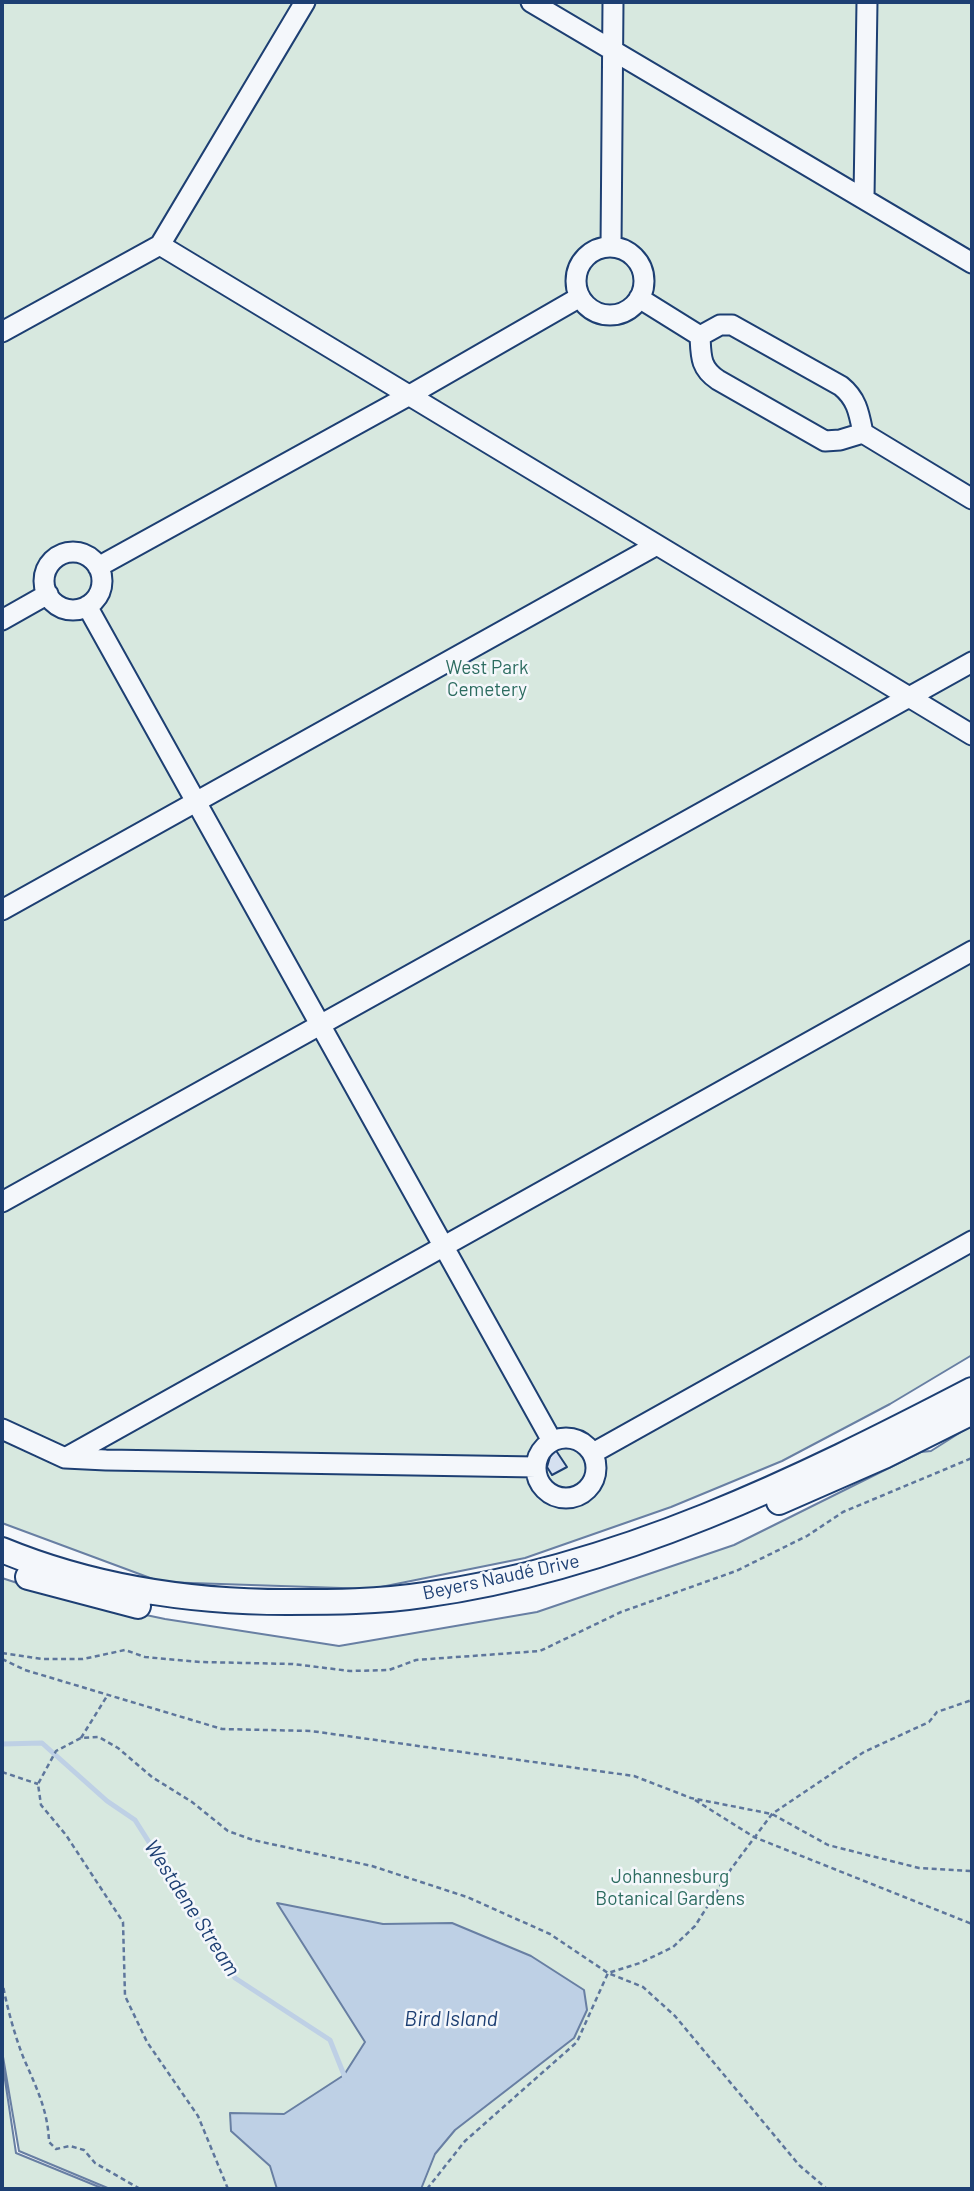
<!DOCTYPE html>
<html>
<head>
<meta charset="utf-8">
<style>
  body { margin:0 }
  #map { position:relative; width:974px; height:2191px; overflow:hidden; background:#f4f7fb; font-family:Barlow,sans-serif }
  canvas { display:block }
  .frame { position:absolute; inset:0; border:4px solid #1d3f73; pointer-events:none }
</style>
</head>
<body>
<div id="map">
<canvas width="974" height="2191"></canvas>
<div class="frame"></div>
</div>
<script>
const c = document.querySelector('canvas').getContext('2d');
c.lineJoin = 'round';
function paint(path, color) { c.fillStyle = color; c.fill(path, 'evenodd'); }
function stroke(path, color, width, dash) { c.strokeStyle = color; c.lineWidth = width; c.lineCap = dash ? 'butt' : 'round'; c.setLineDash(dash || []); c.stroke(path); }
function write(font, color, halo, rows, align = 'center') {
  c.font = font + ' Barlow,sans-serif'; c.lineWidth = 5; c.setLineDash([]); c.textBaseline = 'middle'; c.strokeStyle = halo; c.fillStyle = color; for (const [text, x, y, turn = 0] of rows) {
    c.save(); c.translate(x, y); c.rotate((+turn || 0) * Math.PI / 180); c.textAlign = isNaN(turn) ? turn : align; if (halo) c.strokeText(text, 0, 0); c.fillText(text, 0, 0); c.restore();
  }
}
const green = new Path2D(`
  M2,2H972V1355L890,1404L782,1461L671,1507L525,1558L371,1589L161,1582L2,1523Z
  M972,1425V2189H110L19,2151L2,2051V1578L60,1597L165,1619L339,1646L537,1612L734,1545L921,1452L931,1451Z
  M2,2060L16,2153L104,2189H2Z`);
paint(green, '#d7e8df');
stroke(green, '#687fa3', 2);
const water = new Path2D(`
  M277,1903L383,1924L452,1923L531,1956L584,1990L587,2010L574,2038L455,2130L435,2154L421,2189H277L270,2166L231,2131L230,2113L284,2114L344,2075L365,2042Z`);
paint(water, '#bed0e5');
stroke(water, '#687fa3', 2);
stroke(new Path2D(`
  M2,1744L42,1743L107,1801L135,1820L235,1978L330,2040L346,2080`), '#bed0e5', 5);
const building = new Path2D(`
  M553,1446L567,1467L552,1475L547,1467Z`);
paint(building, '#d5e0f0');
stroke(building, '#1d3f73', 2);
const minor = new Path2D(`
  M531,2L972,263
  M864,197L867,2
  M160,245L972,735
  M611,247L613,2
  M576 281a34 34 0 1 1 68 0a34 34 0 1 1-68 0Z
  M639,298L700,336
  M2,332L160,245L305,2
  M700,336L720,325H732L841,386C857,399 859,413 863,433L972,499
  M700,336C701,356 700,368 718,380L825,441L840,440L863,433
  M44 581a29 29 0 1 1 58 0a29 29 0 1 1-58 0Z
  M98,567L408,396L580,297
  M87,606L552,1441
  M2,620L48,594
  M2,910L655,546
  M2,1202L972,662
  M2,1429L65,1458L106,1460L536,1467
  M536 1468a30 30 0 1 1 60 0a30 30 0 1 1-60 0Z
  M593,1453L972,1241
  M65,1458L972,951`);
const major = new Path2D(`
  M779,1502L884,1456L972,1412
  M2,1550C92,1587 189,1602 287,1602C332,1602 379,1602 424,1595C619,1568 799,1480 972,1390
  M28,1577L138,1606`);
stroke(minor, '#1d3f73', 23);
stroke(major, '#1d3f73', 28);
stroke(new Path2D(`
  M2,1653L42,1659H83L125,1650L145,1657L200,1662L293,1664L350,1671L389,1670L416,1660L540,1651L621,1612L736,1571L807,1536L843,1512L972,1458
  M2,1659L25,1670L222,1729L311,1731L634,1776L691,1798L772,1814L828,1845L919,1868L972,1871
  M81,1738L107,1696
  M2,1772L38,1784
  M695,1800L754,1837L972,1924
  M2,1980C6,2004 15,2037 24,2059C36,2087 48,2110 49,2142L56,2149L70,2146L84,2150L95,2163L140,2189
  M228,2189L198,2116L147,2042L125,1996L123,1922L66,1835L41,1805L38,1784L56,1751L81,1738L99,1737L118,1748L152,1777L192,1802L228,1831L253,1840L372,1866L467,1897L550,1934L608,1973L640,1963L673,1947L695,1926L731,1869L772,1814L864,1752L929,1722L937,1712L972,1700
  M427,2189L465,2141L577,2042L608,1973L643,1987L675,2016L799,2165L827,2189`), '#5e769c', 2.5, [5, 3.5]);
stroke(minor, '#f4f7fb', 19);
stroke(major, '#f4f7fb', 24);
write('19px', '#2c6c60', '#f4f7fb', [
  ["West Park",487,668],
  ["Cemetery",487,690],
  ["Johannesburg",670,1877],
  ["Botanical Gardens",670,1899]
]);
write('19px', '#1d3f73', '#f4f7fb', [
  ["Beyers Naudé Drive",501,1577,-12]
]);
write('italic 21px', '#1d3f73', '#f4f7fb', [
  ["Westdene Stream",192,1908,57],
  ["Bird Island",451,2019]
]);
</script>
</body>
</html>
